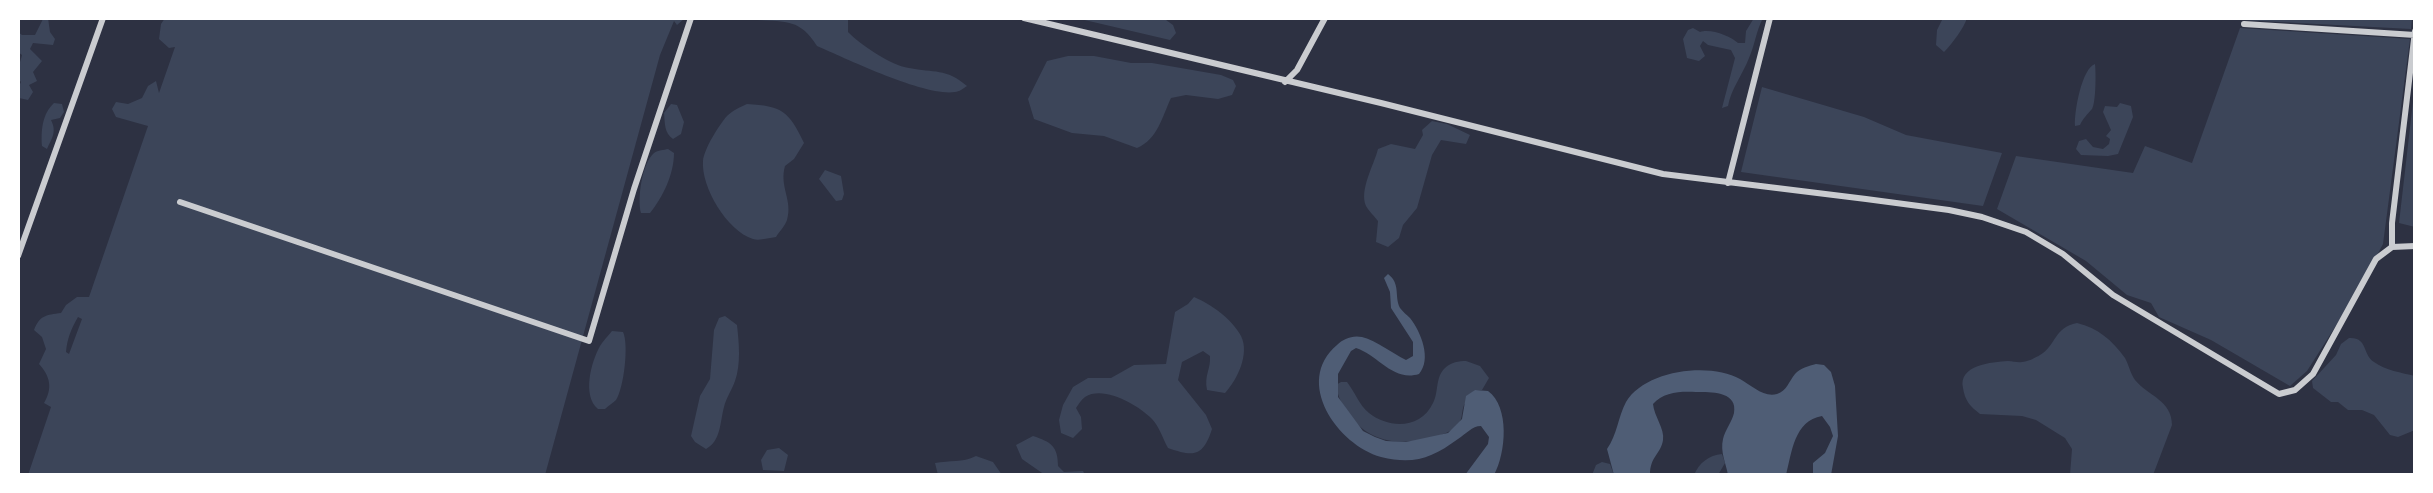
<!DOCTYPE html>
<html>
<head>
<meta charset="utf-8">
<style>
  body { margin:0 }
  #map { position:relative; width:2433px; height:493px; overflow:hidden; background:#2d3142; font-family:Barlow,sans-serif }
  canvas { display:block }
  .frame { position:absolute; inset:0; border:20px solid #fff; pointer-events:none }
</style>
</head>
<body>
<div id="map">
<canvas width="2433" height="493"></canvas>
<div class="frame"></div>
</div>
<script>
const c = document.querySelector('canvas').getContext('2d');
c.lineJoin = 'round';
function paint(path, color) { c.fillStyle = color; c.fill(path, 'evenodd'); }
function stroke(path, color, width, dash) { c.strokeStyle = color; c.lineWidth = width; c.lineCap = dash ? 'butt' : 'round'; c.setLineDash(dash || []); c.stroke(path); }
paint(new Path2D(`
  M48,18L50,32L55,39L53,45L33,43L30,49L42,61L33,72L37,81L29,85L33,92L28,100L19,98L18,88L21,82C14,74 20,64 22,55L18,52V32L22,35H35L43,19Z
  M165,18H685L677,25L674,21L660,55L545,475H28L51,407L44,403C53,388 50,376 39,364L46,349L42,337L34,330C40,315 46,315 61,313L66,305L77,297H89L148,126L116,117L112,109L116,102L128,104L142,98L148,86L156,81L159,93L175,47L169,48L159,39L161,24ZM78,317L82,319L69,354L66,352C67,339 71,329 78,317Z
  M755,18H848V32C861,45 890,65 909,68C934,73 946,68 967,86C964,88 959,92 955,92C926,97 847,59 817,46C800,19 787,22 757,20Z
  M1076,18L1166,20L1173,25L1176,33L1170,40Z
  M1754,18H1763C1756,31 1755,45 1749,58C1743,74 1731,89 1728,106L1722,108L1735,58L1731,50L1708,45L1703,41L1700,46L1705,56L1699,61L1687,58L1683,39L1688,30L1693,28L1700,32C1710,28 1731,36 1738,43H1745L1746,31Z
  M1943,18H1967C1964,28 1952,44 1944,52L1936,45L1937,30Z
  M2241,18H2412L2411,29L2242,20Z
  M2240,28L2410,39L2383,244L2358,291L2307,371L2290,386L2211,340L2159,317L2151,303L2127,295L2086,261L1997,209L2016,156L2133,173L2145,146L2192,163Z
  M1068,56H1094L1131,63H1152L1221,75L1233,80L1236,86L1232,95L1218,99L1186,95L1171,98C1162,117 1158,139 1137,148L1104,136L1072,133L1034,119L1028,99L1047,61Z
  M2095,64C2096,73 2096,102 2092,109C2087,115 2083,118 2080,125L2075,126C2074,112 2082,68 2095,64Z
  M2415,84V227L2399,223Z
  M1762,87L1864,117L1906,135L2002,153L1983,206L1741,172Z
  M54,103L62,104L64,112L60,118L51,120C57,132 52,138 47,149L42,146C41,131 42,114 54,103Z
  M2120,103L2131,106L2133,117L2118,154L2108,156L2081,155L2076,149L2079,141L2086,139L2093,147L2103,149L2109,144L2110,139L2106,136L2111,130L2103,112L2105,106L2117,107Z
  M671,104L677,105L684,122L681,134L673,139C664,133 665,123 664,113Z
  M747,104C782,106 789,111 804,143L794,159L785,166C779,187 793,200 787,220C785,226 779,232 776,237C769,238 759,241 753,239C727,231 701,187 703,161C704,149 719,125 727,116C732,111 740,107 747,104Z
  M1432,121L1447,124L1470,135L1466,144L1441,140L1432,155L1417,208L1403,225L1399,238L1388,247L1376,242L1378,221C1375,217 1369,211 1366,206C1359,190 1374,165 1378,149L1391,144L1415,149L1423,135L1422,130Z
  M668,149L674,153C674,174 663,197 650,213H641C637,199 642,163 654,153C658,150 664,150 668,149Z
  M825,170L841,176L844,194L842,200L836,201L819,179Z
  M1194,297C1211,304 1232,319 1241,336C1250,354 1237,380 1225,393L1207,390C1204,375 1211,369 1210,356L1203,351L1182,362L1178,380L1206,415L1212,429C1203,457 1194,457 1168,448C1163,439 1159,426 1152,419C1138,405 1104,385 1085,397C1081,400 1078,405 1076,408L1081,417L1082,429L1073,438L1061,433L1059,420L1063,405L1073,387L1088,378H1111L1134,365L1166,364L1175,312L1188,304Z
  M725,316L737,325C739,343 741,364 735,381C732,390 726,398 724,407C720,422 721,441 706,449L695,442L691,436L700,396L710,379L714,330L719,318Z
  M2077,323C2098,328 2112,340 2125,358C2129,365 2130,373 2135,380C2148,396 2172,400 2172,425L2153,475H2070L2072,449L2065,438L2036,420L2022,416L1980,414C1970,406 1965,401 1963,388C1958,365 1992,362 2008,361C2013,361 2018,363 2022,362C2027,362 2035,358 2040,355C2056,346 2054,327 2077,323Z
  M612,331L623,332C629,344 624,388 616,400C613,403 608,406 605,409H598C582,396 591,362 600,346C603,341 608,336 612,331Z
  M2349,338C2368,337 2362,354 2374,362C2385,370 2402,373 2415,376V430L2398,437L2390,435L2374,415L2362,410H2348L2338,402H2331L2313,388L2312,381L2336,355L2341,344Z
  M1466,361L1480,366L1489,378L1482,390H1475C1472,395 1467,400 1464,405C1461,413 1463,420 1457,426C1450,433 1440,435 1432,438C1400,446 1369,443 1349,414C1342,404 1338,398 1336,385L1341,382H1347C1355,392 1359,405 1369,413C1389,429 1421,429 1433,403C1439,392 1435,377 1445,368C1451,362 1459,361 1466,361Z
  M1033,436C1051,442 1058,446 1058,466L1064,472L1083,471L1085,475H1045L1022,459L1016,445Z
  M779,448L788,455L784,471L763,470L761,460L767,450Z
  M1722,454L1725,463L1718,475H1694C1699,463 1709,455 1722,454Z
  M976,456L993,462L1002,475H938L935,463C950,460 962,463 976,456Z
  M1602,462L1610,464L1614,475H1592L1596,465Z`), '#3c4559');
paint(new Path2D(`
  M1388,274C1401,284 1394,296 1400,308C1403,312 1407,315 1410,318C1421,332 1432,359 1419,374C1393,382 1378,355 1356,348L1351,351L1338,374V397L1363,431L1375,437L1386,441L1406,442L1448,433L1462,419L1466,396L1475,390L1488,391C1510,407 1506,453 1494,475H1465L1488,444L1489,437L1481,426C1472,426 1466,434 1458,439C1432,458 1414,465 1381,457C1338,445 1293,382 1337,345C1343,339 1352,335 1362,337C1377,341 1392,353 1406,360L1413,356V342L1391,308L1390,292L1384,278Z
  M1816,364L1824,365L1831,372L1835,386L1838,436L1831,475H1813V463L1825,453L1833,436L1830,427L1822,416C1794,421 1792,452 1786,475H1728C1726,463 1720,452 1723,439C1725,430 1732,422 1734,413C1738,391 1710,392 1696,392C1681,391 1663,392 1653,404C1654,416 1665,429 1663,440C1661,454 1650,456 1650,475H1614L1607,449C1617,435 1618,417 1626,402C1645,370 1710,362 1740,379C1751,385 1764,398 1777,394C1787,391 1789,381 1795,374C1800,368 1809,366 1816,364Z`), '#4f5d75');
stroke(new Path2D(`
  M1024,18L1381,103L1663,174L1866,199L1949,210L1982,217L2026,232L2063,254L2113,295L2279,394L2295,390L2313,374L2376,259L2392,247L2415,246
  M2244,24L2415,35
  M1285,82L1297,70L1325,18
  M1728,183L1770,18
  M180,202L589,341L634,189L691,18
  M2392,247V223L2415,31
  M18,256L103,18`), '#caccd0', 6);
</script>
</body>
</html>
